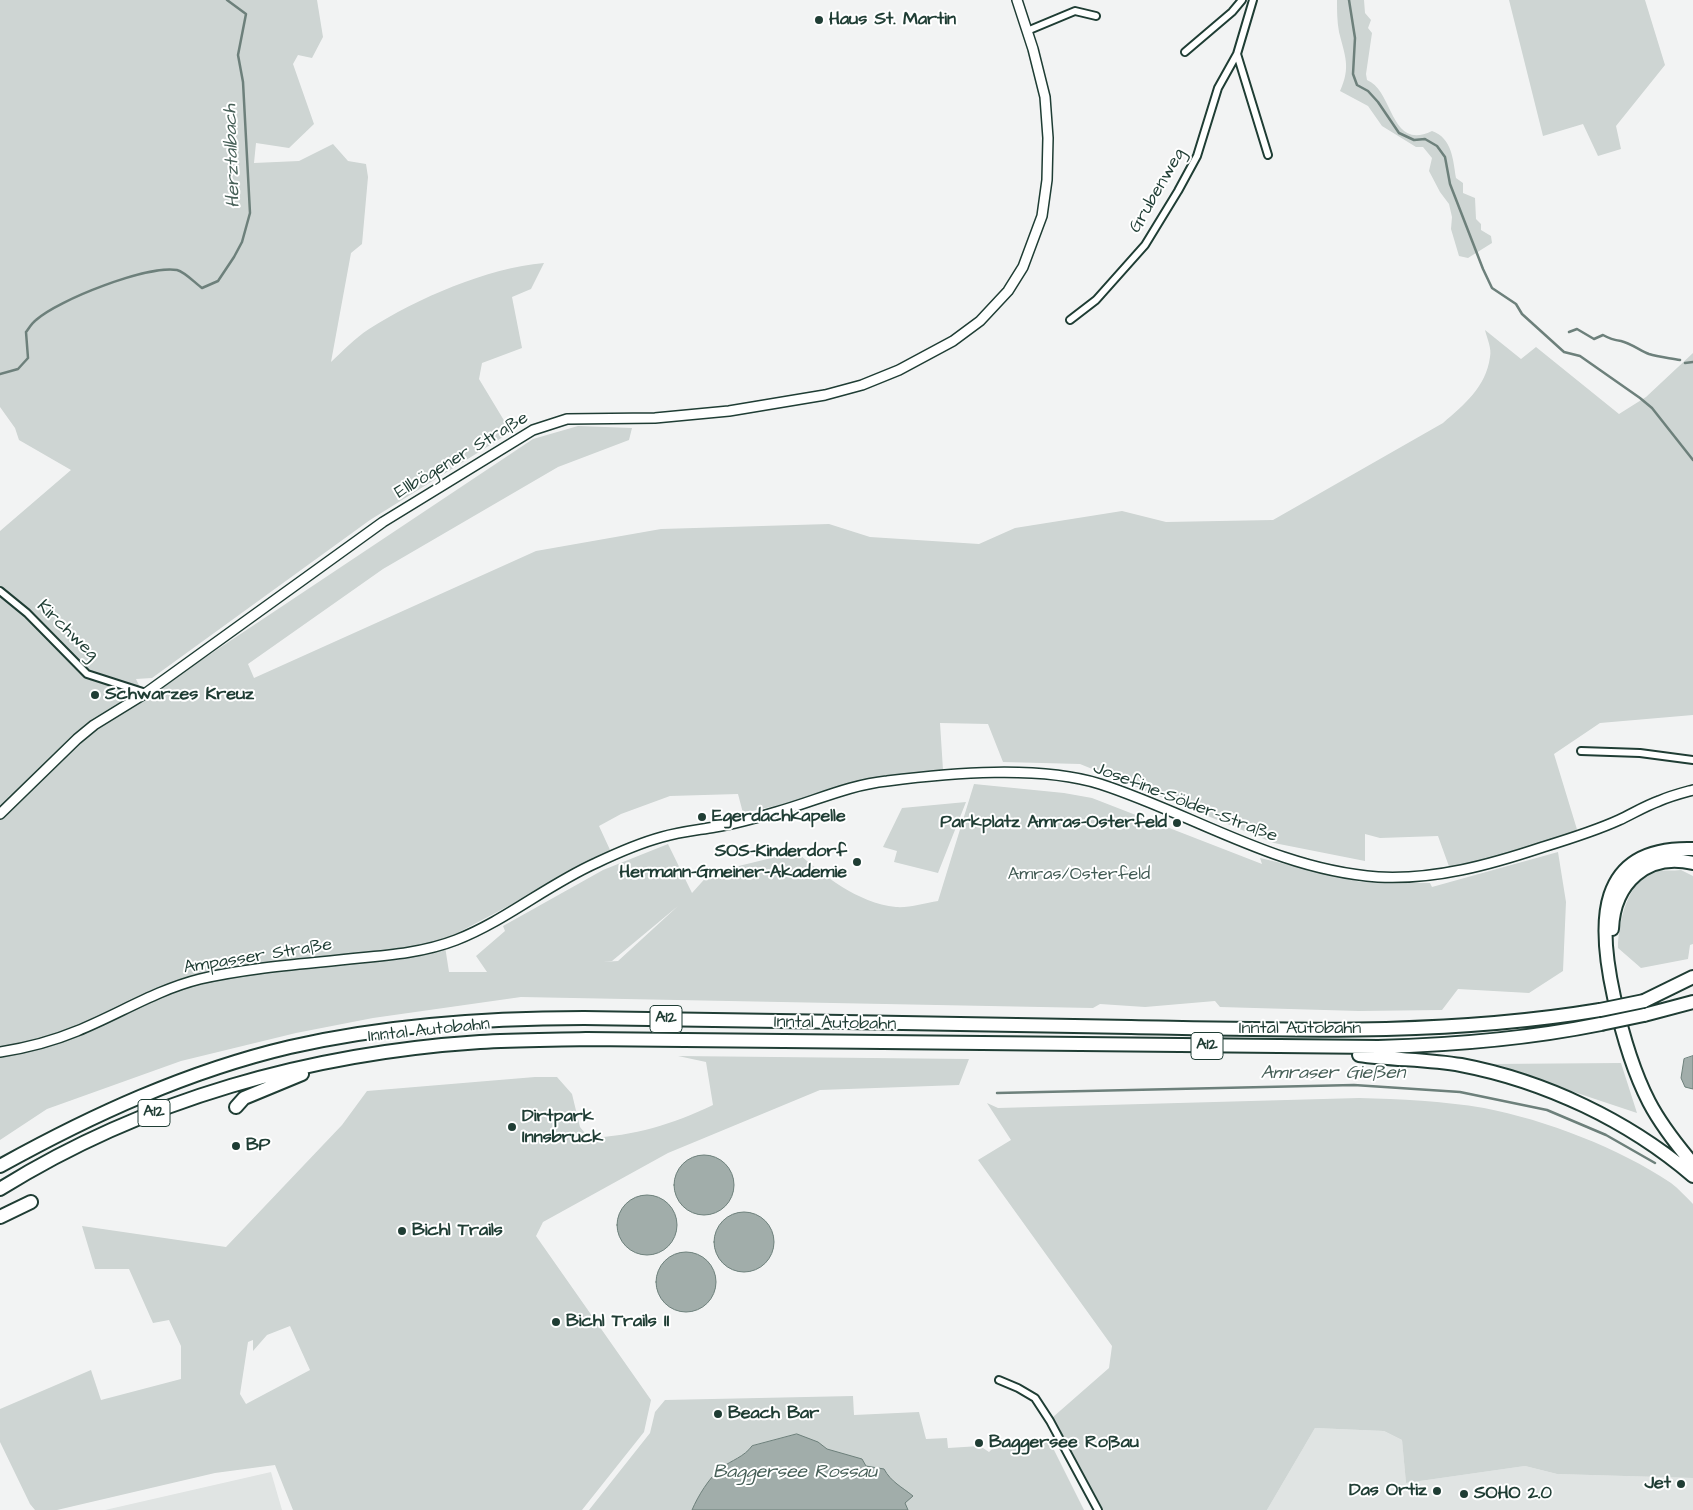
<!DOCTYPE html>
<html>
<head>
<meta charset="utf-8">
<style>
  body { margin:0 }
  canvas { display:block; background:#f2f3f3 }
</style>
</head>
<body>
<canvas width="1693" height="1510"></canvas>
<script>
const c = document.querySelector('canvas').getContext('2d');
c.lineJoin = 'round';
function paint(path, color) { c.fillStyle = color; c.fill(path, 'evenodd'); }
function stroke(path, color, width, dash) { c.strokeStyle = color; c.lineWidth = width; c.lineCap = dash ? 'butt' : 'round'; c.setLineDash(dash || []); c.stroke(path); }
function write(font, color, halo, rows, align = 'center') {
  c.font = font + ' "Architects Daughter",sans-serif'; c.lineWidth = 4; c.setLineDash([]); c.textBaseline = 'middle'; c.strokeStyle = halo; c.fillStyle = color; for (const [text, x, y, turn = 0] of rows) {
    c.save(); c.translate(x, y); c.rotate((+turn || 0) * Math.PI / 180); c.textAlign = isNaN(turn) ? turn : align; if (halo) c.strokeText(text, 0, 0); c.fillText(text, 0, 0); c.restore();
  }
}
paint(new Path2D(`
  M1315,1428L1384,1431L1402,1440L1406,1483L1525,1466L1557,1474L1693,1478V1510H1267Z
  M271,1472L282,1510H105Z`), '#e0e4e3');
paint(new Path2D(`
  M0,0H317L323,37L312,58L298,55L293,64L314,124L289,148L256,143L254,163L299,161L333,144L348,161L366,164L368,177L362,244L351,253L331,362C343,351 355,338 369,329C418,298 487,268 544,263L531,289L512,297L522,348L482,363L479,379L511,432L370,520L152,678L136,679L146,700L188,669L533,439L578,426L632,428L629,440L558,467L383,569L248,664L254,678L536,551L661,529L829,524L870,537L979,544L1015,528L1122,511L1166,522L1273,520L1443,423C1464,405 1486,387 1490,357C1492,349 1487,338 1485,330L1521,359L1536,347L1619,414L1646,397L1693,353V715L1600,723L1554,754L1579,836L1451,872L1438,836L1380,838L1365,834V861L1274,843L1080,764L1003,762L988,724L940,723L943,770L895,775L853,784L797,801L743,813L738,794L670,796L621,814L599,826L611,852L444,940L449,972H487L476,956L505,931L503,926L603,870L668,844L692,893L710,873L796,852C824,875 857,903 896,907C909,908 925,903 938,901L974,784L1064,793L1092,798L1262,864L1260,858L1361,882L1430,883L1432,887L1558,852L1566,902L1563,971L1529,993L1458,989L1442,1010L1359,1011L1220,1007L1215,1001L1145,1007L1100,1004L1093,1008L521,997L373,1018L296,1033L181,1061L47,1109L0,1140V531L71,470L19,440L15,428L0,407ZM678,906L618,961L603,962L612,961Z
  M1337,0H1364L1365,13L1371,20L1368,28L1372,33L1366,74L1367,80C1394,91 1390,152 1432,131C1452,138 1453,159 1456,178L1463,183V193L1475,198L1476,219L1481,224V230L1491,236L1492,243L1468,258L1459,256L1451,229L1452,217L1449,204L1440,192L1429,171L1432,158L1423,147H1416L1382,126L1368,106L1340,91C1351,67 1345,56 1339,32C1337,21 1337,11 1337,0Z
  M1509,0H1645L1665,65L1616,126L1621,149L1598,156L1583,124L1543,136Z
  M966,802L938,873L894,862L897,851L883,847L902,808Z
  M1681,870L1693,876V944L1690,945L1688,959L1641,968L1618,948C1618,924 1628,876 1657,871C1665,870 1673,871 1681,870Z
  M678,1056L969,1059L959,1085L820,1090L668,1153L543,1222L536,1236L651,1400L644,1432L582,1510H293L275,1465L215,1473L57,1510H35L30,1504L0,1442V1409L91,1370L101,1400L181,1379V1346L169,1320L153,1323L129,1269H95L82,1226L226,1247L342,1125L367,1091L535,1077H557L572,1094L580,1127L589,1138C634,1136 673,1124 713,1105L706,1062ZM290,1326L310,1370L246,1404L240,1394L248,1342L253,1340V1351L267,1335Z
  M1621,1063L1637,1113L1490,1064Z
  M1359,1098C1400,1099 1443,1101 1484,1108C1546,1120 1619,1148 1671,1183C1679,1189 1686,1197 1693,1204V1478L1557,1474L1525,1466L1406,1483L1402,1440L1384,1431L1315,1428L1267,1510H1103L1053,1417L1109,1368L1112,1346L978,1160L1011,1140L987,1103L998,1108Z
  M853,1396L854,1415L919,1412L926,1439L947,1438L948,1448L980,1446L989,1452L1000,1441L1040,1438L1050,1442L1084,1510H589L650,1433L655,1412L665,1400Z`), '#ced5d3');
const water = new Path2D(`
  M1693,1056V1089L1685,1087L1681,1078L1684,1059Z
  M674 1185a30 30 0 1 1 60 0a30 30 0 1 1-60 0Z
  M617 1225a30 30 0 1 1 60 0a30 30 0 1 1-60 0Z
  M714 1242a30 30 0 1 1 60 0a30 30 0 1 1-60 0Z
  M656 1282a30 30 0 1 1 60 0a30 30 0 1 1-60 0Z
  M797,1434L818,1442L827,1449L862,1459L866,1466L884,1469C891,1482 902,1487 913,1496L905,1503L908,1510H692C698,1496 709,1478 721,1468C732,1460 744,1457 752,1446Z`);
paint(water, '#a1adaa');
stroke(water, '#6d807b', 1);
stroke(new Path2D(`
  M1349,0L1355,38L1353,74L1357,85L1368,91L1378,102L1399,133L1414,140L1425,139L1437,146L1445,157L1450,184L1483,269L1492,288L1516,304L1522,314L1564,352L1580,356L1640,398L1652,408L1693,460
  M1569,332L1577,329L1594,339L1603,335C1610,339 1614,340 1621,341C1630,343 1641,351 1649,354C1658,357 1670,358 1680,360
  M1685,363L1693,362
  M0,374L18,369L28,358L26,332C29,328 32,323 36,320C58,300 147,265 177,270C185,272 195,283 202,288L218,281L234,257L242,242L250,213L243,82L238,55L246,14L227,0
  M997,1093L1354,1085L1460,1092L1547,1110L1606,1135L1655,1163`), '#6d807b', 2.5);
const street = new Path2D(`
  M1027,31L1075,11L1096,16
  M1185,52L1232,12L1242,0
  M1237,54L1268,155
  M1070,320L1096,300L1145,245L1178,191L1197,156L1218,88L1237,54L1253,0
  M0,591L27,613L87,674L146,693
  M1581,751L1640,753L1693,760
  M999,1380L1018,1388L1035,1398L1050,1421L1098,1510`);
const secondary = new Path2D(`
  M0,814L77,739L94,725L146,693L383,522L533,430L567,419L655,418L729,411L825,395L862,385L899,370L953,341L980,321L1008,291L1023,267L1042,216L1047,180L1048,138L1045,97L1033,49L1017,0
  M0,1052C26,1048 53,1041 77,1031C119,1014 156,990 200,979C252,967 307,964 359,958C392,955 425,952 456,940C505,921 547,885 596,863C617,853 640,843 662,837C679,832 698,830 715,827C735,824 756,818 776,812C813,802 848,785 887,781C950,773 1039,765 1100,784C1193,814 1277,870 1378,877C1435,880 1489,865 1543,847C1569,839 1595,831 1619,820C1632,814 1645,806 1659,801C1670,796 1682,793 1693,790`);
const highway = new Path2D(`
  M1693,849C1594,846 1598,925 1614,997C1622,1033 1632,1069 1649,1102C1661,1125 1676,1144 1693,1164
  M1612,929C1614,883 1647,852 1693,863
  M1644,1001L1693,977
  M1644,1015L1693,1002
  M1359,1055C1393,1060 1427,1059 1461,1065C1545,1081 1629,1121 1693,1176
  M236,1107L244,1098L302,1074
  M0,1166C92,1115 188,1071 290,1047C386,1025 486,1018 584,1018C766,1020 949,1024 1131,1027C1288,1030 1444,1036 1600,1010
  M0,1189C144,1099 312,1053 480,1042C515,1040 551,1040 586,1039L1378,1047C1453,1045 1527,1039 1601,1024
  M0,1217L31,1202`);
stroke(street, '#1f3d34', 10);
stroke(secondary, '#1f3d34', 12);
stroke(highway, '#1f3d34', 16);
stroke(street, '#fff', 6);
stroke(secondary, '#fff', 9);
stroke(highway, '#fff', 12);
const highwayBridge = new Path2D(`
  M1600,1010L1644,1001
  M1601,1024L1644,1015`);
stroke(highwayBridge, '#1f3d34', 16, []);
stroke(highwayBridge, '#fff', 12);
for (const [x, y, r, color] of [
  [819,20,5,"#1f3d34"],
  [95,695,5,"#1f3d34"],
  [702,817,5,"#1f3d34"],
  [1177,823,5,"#1f3d34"],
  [857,862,5,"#1f3d34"],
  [512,1127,5,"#1f3d34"],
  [236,1146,5,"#1f3d34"],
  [402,1231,5,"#1f3d34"],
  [556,1322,5,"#1f3d34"],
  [718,1414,5,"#1f3d34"],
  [979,1443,5,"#1f3d34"],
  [1681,1484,5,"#1f3d34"],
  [1437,1491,5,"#1f3d34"],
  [1464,1494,5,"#1f3d34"]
]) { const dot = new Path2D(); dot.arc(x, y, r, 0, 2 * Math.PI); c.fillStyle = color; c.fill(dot); stroke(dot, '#fff', 2); }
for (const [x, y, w] of [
  [666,1019,32],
  [1207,1046,32],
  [154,1113,32]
]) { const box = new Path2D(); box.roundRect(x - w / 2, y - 13.5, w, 27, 4); c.fillStyle = '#fff'; c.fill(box); stroke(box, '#1f3d34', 1); }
write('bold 16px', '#1f3d34', null, [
  ["A12",666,1019],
  ["A12",1207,1046],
  ["A12",154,1113]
]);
write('bold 18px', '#1f3d34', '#fff', [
  ["Haus St. Martin",829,20],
  ["Schwarzes Kreuz",105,695],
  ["Egerdachkapelle",712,817],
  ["Parkplatz Amras-Osterfeld",1167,823,"right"],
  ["SOS-Kinderdorf",847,852,"right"],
  ["Hermann-Gmeiner-Akademie",847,873,"right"],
  ["Dirtpark",522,1117],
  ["Innsbruck",522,1138],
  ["BP",246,1146],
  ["Bichl Trails",412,1231],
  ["Bichl Trails II",566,1322],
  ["Beach Bar",728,1414],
  ["Baggersee Roßau",989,1443],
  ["Jet",1671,1484,"right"],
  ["Das Ortiz",1427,1491,"right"],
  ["SOHO 2.0",1474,1494]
], 'left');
write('18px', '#1f3d34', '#fff', [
  ["Grubenweg",1158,191,-60],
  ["Ellbögener Straße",462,456,-31],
  ["Kirchweg",67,631,44],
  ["Josefine-Sölder-Straße",1185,803,21],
  ["Ampasser Straße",258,957,-9],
  ["Inntal Autobahn",835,1024,1],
  ["Inntal Autobahn",1300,1029],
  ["Inntal Autobahn",429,1031,-6]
]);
write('18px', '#425b54', '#fff', [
  ["Amras/Osterfeld",1079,875]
]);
write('italic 19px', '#465f57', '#fff', [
  ["Herztalbach",233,156,-92],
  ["Amraser Gießen",1333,1074],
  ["Baggersee Rossau",795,1473]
]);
</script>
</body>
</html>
